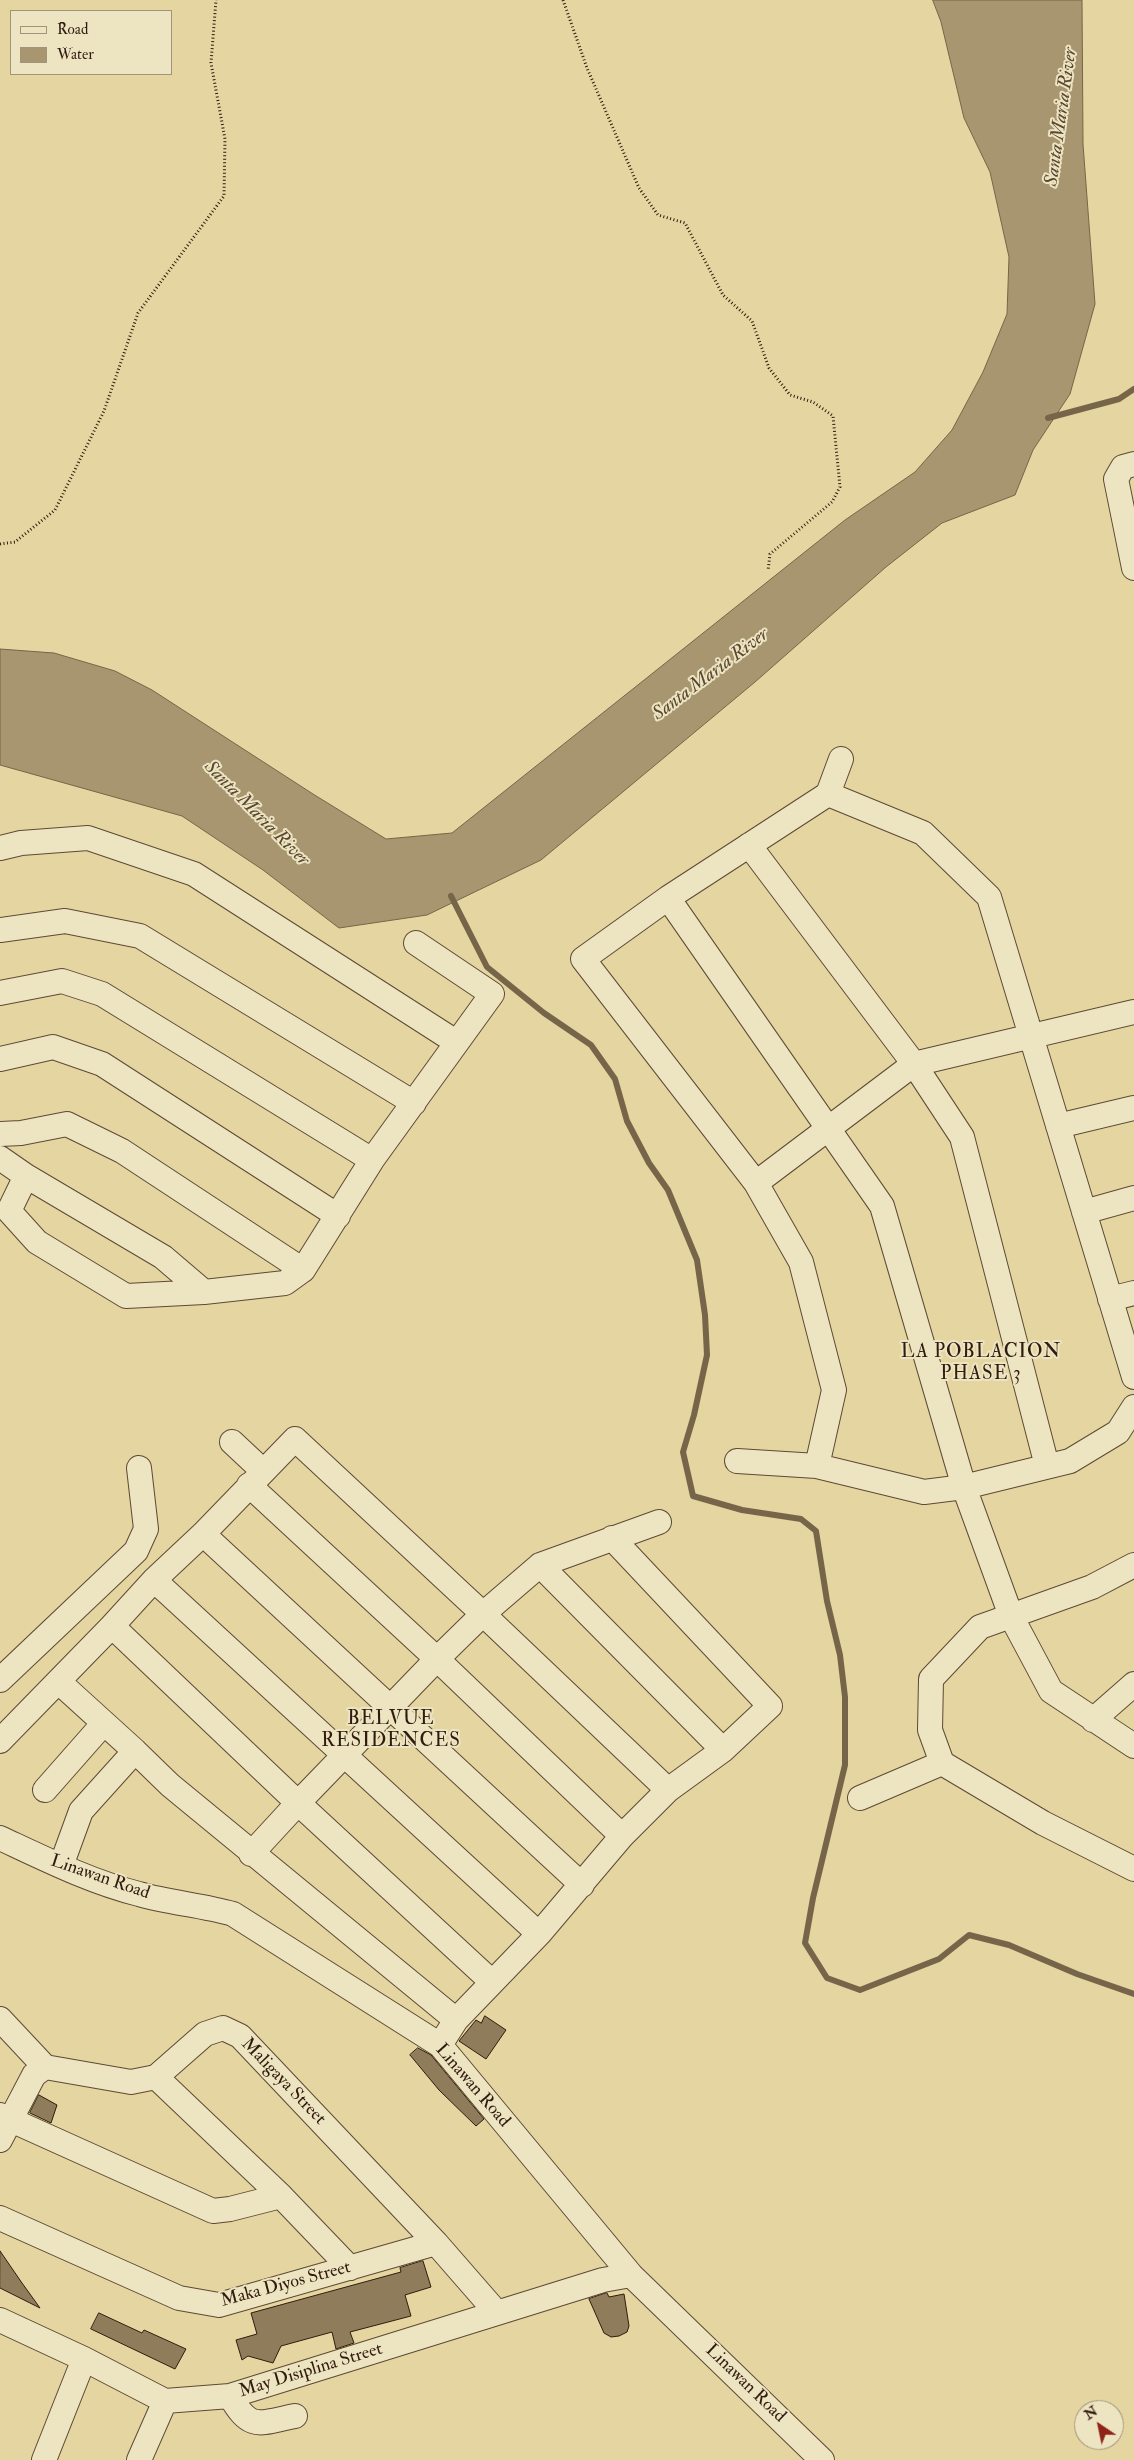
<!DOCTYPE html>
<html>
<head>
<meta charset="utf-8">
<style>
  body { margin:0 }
  #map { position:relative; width:1134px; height:2460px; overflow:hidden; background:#e4d5a1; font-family:"IM FELL Double Pica",serif }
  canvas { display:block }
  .legend { position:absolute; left:10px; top:10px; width:162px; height:65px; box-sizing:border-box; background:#ede4c2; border:1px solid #a1947a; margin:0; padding:6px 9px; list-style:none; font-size:15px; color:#301c0f }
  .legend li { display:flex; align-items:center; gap:10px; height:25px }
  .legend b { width:25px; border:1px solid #a1947a }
  .north { position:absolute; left:1074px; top:2400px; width:50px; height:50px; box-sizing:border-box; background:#ede4c2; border:1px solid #a1947a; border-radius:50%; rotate:326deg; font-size:14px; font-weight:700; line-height:20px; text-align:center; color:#301c0f }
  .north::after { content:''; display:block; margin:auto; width:18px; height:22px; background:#8f2418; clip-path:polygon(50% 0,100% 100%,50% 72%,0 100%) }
</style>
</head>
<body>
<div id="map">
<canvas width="1134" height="2460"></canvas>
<ul class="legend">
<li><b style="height:6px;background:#ede4c2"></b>Road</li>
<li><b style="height:14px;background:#a7966f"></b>Water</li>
</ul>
<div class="north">N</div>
</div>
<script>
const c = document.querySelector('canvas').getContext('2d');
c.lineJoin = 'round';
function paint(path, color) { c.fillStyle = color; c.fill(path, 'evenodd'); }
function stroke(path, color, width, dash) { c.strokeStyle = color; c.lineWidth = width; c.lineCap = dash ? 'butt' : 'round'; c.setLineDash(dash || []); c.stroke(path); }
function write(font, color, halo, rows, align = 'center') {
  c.font = font + ' "IM FELL Double Pica",serif'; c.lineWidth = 4; c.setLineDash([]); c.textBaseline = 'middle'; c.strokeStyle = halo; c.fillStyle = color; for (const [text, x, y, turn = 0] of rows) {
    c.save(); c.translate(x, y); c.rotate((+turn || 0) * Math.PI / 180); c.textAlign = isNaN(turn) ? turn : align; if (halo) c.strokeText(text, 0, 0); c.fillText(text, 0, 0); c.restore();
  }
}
const water = new Path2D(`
  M933,0H1082L1083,144L1095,304L1070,394L1033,450L1015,495L942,523L886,567L755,682L541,860L427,915L339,928L263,870L182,816L0,765V649L54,653L115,671L152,690L313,794L386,839L452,833L845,520L915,472L952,430L983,372L1007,314L1009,257L990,172L964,118L941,22Z`);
paint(water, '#a7966f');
stroke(water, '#776549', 1);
stroke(new Path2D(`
  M1048,418L1119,399L1134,389
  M451,896L487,967L544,1013L591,1045L615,1079L627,1121L649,1163L668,1190L697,1260L705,1315L707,1355L694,1415L683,1452L693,1496L742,1510L801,1519L816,1531L827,1601L840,1655L845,1697V1765L813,1898L805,1943L827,1978L860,1990L939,1959L969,1935L1009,1945L1077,1974L1134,1994`), '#776549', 6);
const building = new Path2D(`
  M485,2016L506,2030L486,2059L459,2041L476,2020L481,2023Z
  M418,2048L431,2055L484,2119L476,2126L439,2090L410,2055Z
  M39,2095L57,2105L51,2123L30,2113Z
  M0,2251L22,2283L40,2308L0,2288Z
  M423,2261L431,2287L405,2295L411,2316L350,2332L354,2343L336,2349L332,2332L281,2346L273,2363L248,2356L242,2360L236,2340L257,2334L251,2313L401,2272L400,2268Z
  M607,2293L609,2297L624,2294L629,2326L627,2332L619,2336L611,2337L604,2333L589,2299Z
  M99,2313L142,2333L144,2330L186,2349L175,2369L91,2329Z`);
paint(building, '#8e7c5b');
stroke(building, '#301c0f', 1);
const minor = new Path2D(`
  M1134,464L1123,467L1116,479L1134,568
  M828,794L923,833L989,897L1134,1377
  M749,845L914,1064L962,1137L1047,1466
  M0,848L21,843L88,838L194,874L456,1042
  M668,898L882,1206L964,1487L1011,1616L1051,1691L1134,1746
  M0,930L65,921L140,936L414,1103
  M0,993L62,981L102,994L372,1160
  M0,1059L53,1047L102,1064L338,1216
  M1058,1126L1134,1108
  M0,1134L21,1133L67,1124L122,1151L303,1270
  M0,1158L26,1176L163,1257L204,1292
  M26,1176L9,1211L37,1242L126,1296L204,1292L285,1283L303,1270L372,1160L492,994L416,943
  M756,1183L914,1064L1134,1012
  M1084,1212L1134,1198
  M1110,1299L1134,1293
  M232,1442L263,1471
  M737,1461L817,1466L924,1492L964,1487L1070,1461L1118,1432L1134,1407
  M817,1466L834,1390L801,1262L756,1183L583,959L668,898L828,794L841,759
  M249,1485L437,1659L622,1836
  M203,1534L582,1885
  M540,1565L723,1750
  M1134,1565L1092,1587L980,1627L931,1679L930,1730L942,1763L1043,1823L1134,1869
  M154,1580L539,1934
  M112,1626L298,1803L492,1982
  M0,1680L136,1551L146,1529L139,1468
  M59,1682L135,1751L170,1785L456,2020
  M1093,1720L1134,1684
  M0,1741L112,1626L154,1580L203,1534L295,1439L483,1614L668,1790
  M45,1790L104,1723
  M860,1798L942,1763
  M0,1838C45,1859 91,1882 139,1894C170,1903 202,1905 233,1914L440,2045L631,2275L822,2460
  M251,1854L298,1803L437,1659L483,1614L540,1565L659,1522
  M61,1866L81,1811L135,1751
  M0,2019L45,2067L131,2082L156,2077L205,2034L223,2028L240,2036L436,2243L497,2313
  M440,2045L456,2020L539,1934L622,1836L668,1790L723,1750L770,1706L612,1538
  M156,2077L281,2196L350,2268
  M0,2115L213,2211L230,2209L281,2196
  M0,2140L34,2075L45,2067
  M0,2218L179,2298L219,2305L436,2243
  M0,2320L84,2359L165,2401L230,2396L603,2280L631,2275
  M230,2396C251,2432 259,2423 295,2416
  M44,2460L84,2359
  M139,2460L165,2401`);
stroke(minor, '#5d4a34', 26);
stroke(new Path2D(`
  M563,0L587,68L639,188L658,215L685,223L723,295L752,321L769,368L790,395L813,402L833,416L840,487L832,502L770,554L768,571
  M0,544L15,542L55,510L104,411L138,313L224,196L225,139L211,63L216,0`), '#301c0f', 3, [1, 2.5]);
stroke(minor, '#ede4c2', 24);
write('18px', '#301c0f', '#ede4c2', [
  ["Linawan Road",100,1878,19],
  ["Maligaya Street",283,2082,46],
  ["Linawan Road",472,2086,49],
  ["Maka Diyos Street",286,2285,-15],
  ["May Disiplina Street",311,2371,-17],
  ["Linawan Road",745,2384,44]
]);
write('italic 19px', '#5a4731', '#ede4c2', [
  ["Santa Maria River",1062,117,-82],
  ["Santa Maria River",711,675,-37],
  ["Santa Maria River",256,814,45]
]);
c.letterSpacing = '1px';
write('19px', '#301c0f', '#ede4c2', [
  ["LA POBLACION",981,1353],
  ["PHASE 3",981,1375],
  ["BELVUE",391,1720],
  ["RESIDENCES",391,1742]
]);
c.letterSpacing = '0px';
</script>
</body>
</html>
